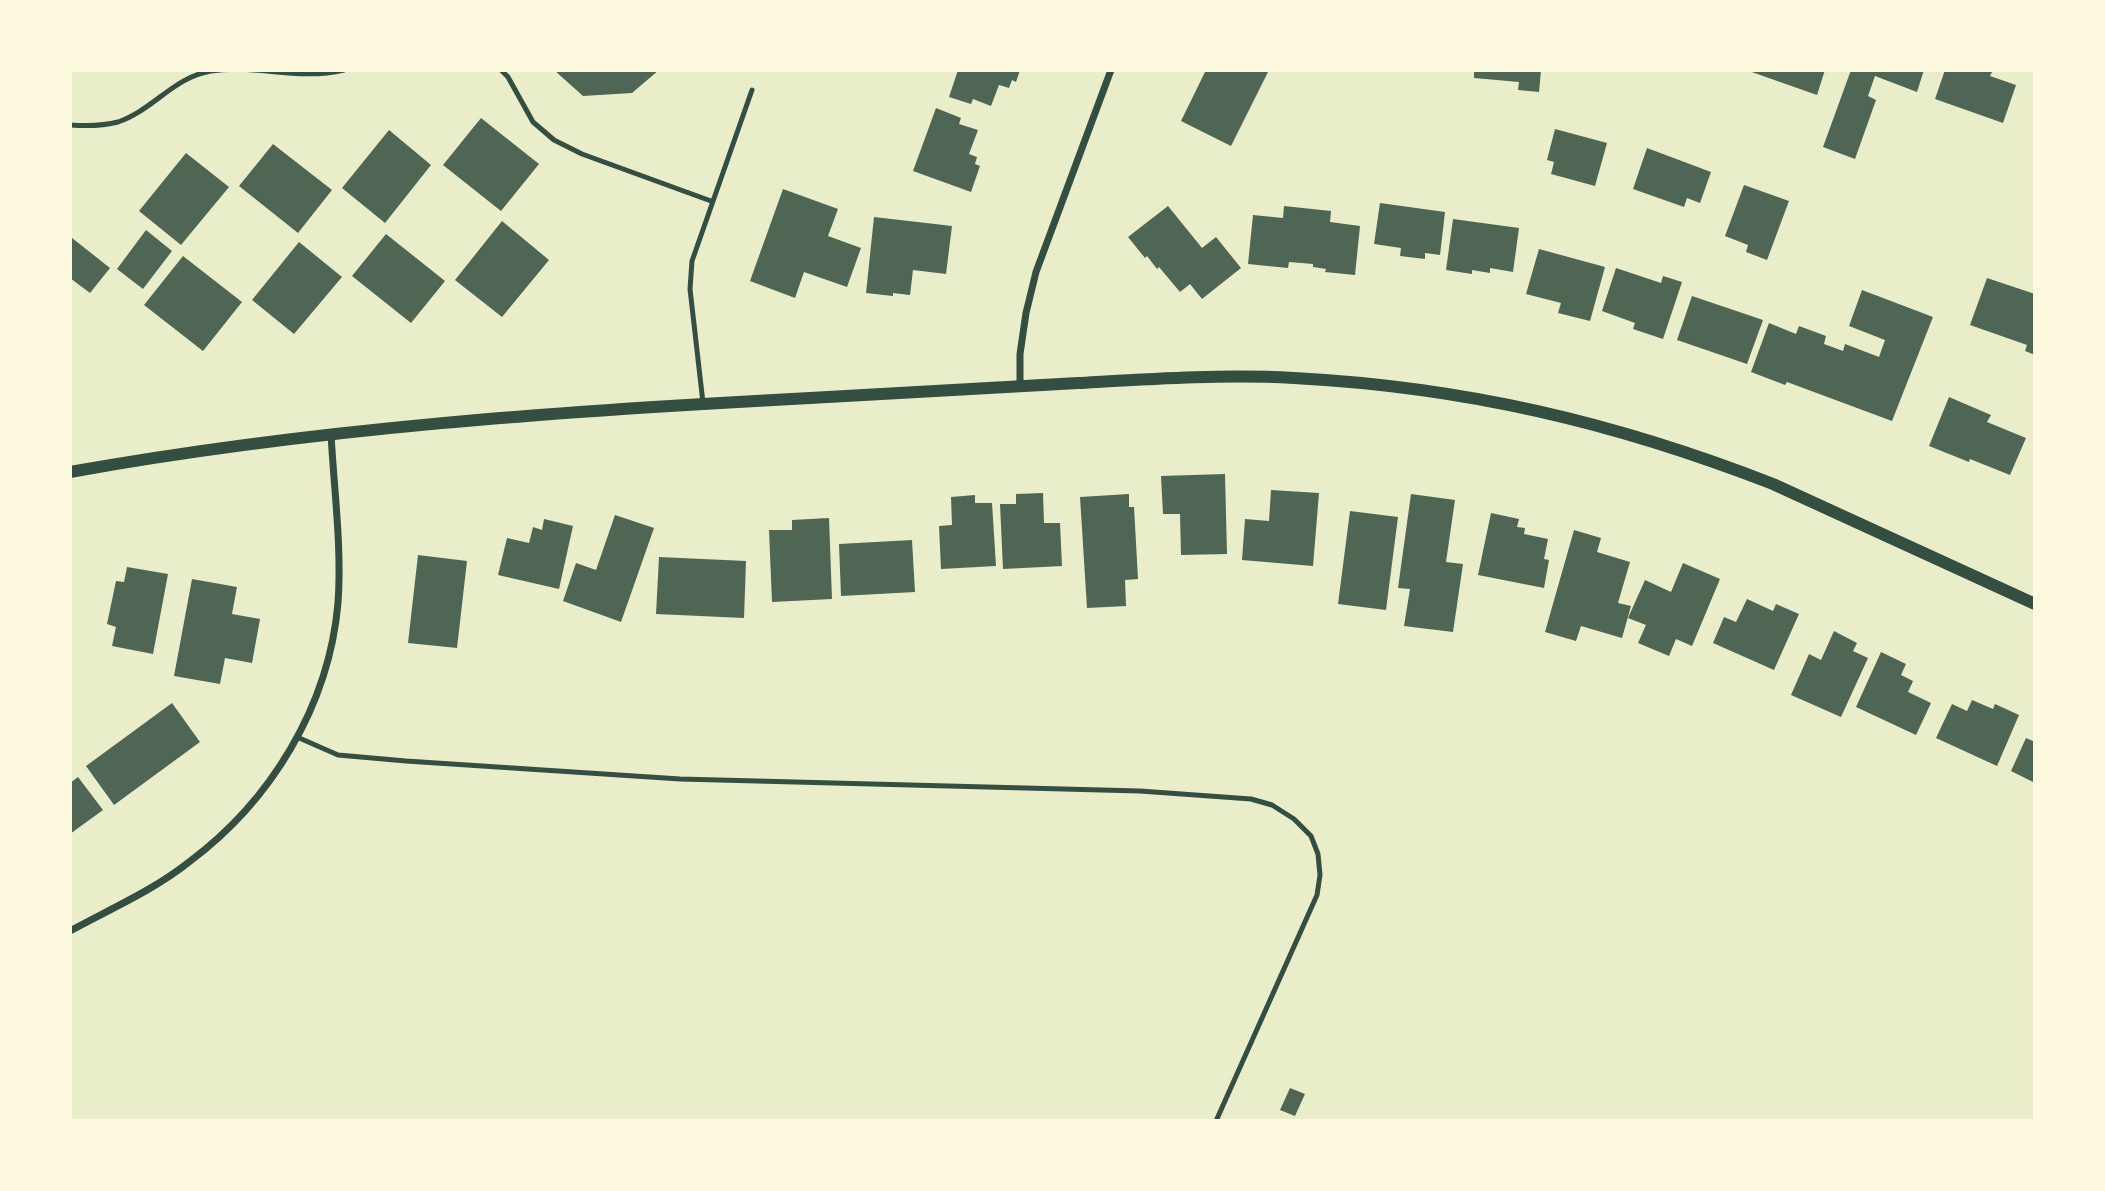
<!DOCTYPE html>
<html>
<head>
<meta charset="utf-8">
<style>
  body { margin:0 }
  #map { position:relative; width:2105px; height:1191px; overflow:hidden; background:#e9edc9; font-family:"IBM Plex Sans",sans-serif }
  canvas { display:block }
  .frame { position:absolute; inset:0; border:72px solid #fefae0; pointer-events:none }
</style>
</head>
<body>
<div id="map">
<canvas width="2105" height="1191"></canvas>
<div class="frame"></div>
</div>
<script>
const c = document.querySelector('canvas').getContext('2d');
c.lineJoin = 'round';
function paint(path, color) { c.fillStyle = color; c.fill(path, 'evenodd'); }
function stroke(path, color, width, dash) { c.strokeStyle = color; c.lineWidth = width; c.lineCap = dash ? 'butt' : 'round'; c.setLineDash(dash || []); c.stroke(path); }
paint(new Path2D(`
  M554,70H659L632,93L583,96Z
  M958,70H1020L1016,82L1012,80L1009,88L999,85L991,106L973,99L971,104L949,97Z
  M1206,70H1269L1231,146L1181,121Z
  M1474,70H1541L1539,92L1518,90L1519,82L1474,78Z
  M1746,70H1825L1817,95Z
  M1851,70H1924L1917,92L1875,76L1868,96L1876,100L1855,159L1823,147Z
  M1945,70H1993L1990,76L2016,85L2003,123L1935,99Z
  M936,108L961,118L959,124L978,130L969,154L977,157L975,164L980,166L971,192L913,171Z
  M481,118L539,164L501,211L443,165Z
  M1555,129L1607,143L1595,186L1551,174L1554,162L1547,160Z
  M389,130L431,165L385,223L342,188Z
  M273,144L332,190L298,233L239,186Z
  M1647,148L1711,172L1700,203L1687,198L1684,207L1633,189Z
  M186,153L229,187L181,245L139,211Z
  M1744,185L1789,201L1767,260L1746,252L1748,245L1725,236Z
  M783,189L838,209L828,236L861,248L847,287L804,272L795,298L750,281Z
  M1380,203L1445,212L1440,255L1425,253V259L1400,256L1401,248L1374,244Z
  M1168,206L1202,248L1216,237L1241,268L1202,299L1190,284L1180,292L1159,267L1157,269L1147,256L1145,258L1128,237Z
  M1284,206L1331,211L1330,222L1360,226L1355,275L1325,272L1326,269L1313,267V264L1289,262L1288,268L1248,264L1253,215L1283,218Z
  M874,217L952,226L946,274L913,270L910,295L893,293V296L866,293Z
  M1453,219L1519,228L1513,272L1490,268V273L1472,270V274L1446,270Z
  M502,221L549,260L502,317L455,280Z
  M146,230L172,251L143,289L117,269Z
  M386,234L445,281L411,323L352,276Z
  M72,238L110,268L90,293L70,278V241Z
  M299,242L342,277L294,334L252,300Z
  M1539,249L1605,267L1590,321L1558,313L1561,303L1526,294Z
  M183,256L242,302L203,351L144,305Z
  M1616,268L1661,283L1663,276L1682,282L1663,339L1633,329L1635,323L1602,311Z
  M1987,278L2035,294V355L2025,351L2027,345L1970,325Z
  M1862,290L1933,317L1892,421L1787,382L1785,385L1751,372L1769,323L1796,334L1799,326L1826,336L1824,344L1843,351L1845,344L1879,357L1885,340L1849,326Z
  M1692,296L1763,320L1747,364L1677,340Z
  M1949,397L1991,415L1987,422L2026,438L2010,475L1970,459L1969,462L1929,446Z
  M1225,474L1227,554L1181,555L1180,514H1163L1161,476Z
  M1271,490L1319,493L1313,566L1242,560L1245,519L1269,521Z
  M1043,493L1044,523H1060L1062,566L1003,569L1000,504H1016V494Z
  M1129,494V507H1134L1138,579L1125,580L1126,606L1087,608L1080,497Z
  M1411,494L1455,500L1446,562L1463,564L1453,632L1404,626L1410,589L1398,588Z
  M975,495V503H992L996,566L941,569L939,526L952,525L951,497Z
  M1350,511L1398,517L1386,610L1338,604Z
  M1491,513L1519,519L1517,527L1525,528L1524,534L1548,539L1544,559L1549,560L1544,588L1478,575Z
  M615,515L654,528L621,622L563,601L576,563L596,570Z
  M829,518L832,599L772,602L769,530H792V520Z
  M544,519L573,526L559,589L498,575L507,538L529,543L533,527L542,530Z
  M1574,530L1601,538L1597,552L1630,562L1618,603L1631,606L1622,638L1581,626L1576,641L1545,632Z
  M912,540L915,592L841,596L839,544Z
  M418,555L467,561L457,648L408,643Z
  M659,557L746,561L744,618L656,614Z
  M1683,563L1720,579L1692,646L1676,639L1669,656L1638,643L1646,625L1628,618L1645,580L1671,592Z
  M127,567L168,574L153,654L112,646L116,627L107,624L116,581L124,582Z
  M192,579L237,587L232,614L260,619L252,663L225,658L220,684L174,676Z
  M1747,599L1773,611L1776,604L1799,614L1774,670L1713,643L1724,617L1736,622Z
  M1834,631L1857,643L1853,651L1868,658L1841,717L1791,695L1809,654L1821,660Z
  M1881,652L1906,664L1901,675L1913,681L1908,692L1931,703L1916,735L1856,707Z
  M1972,700L1993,709L1995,704L2019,715L1997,766L1936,738L1952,704L1967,711Z
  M172,703L200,742L114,805L86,766Z
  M2026,738L2035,742V783L2011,771Z
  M78,777L103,810L70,834V783Z
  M1290,1088L1305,1094L1295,1116L1280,1110Z`), '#4f6655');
stroke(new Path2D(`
  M501,70L508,77L533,122L554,140L582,154L711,201
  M70,125C85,126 103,126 118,122C153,110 174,77 211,71C255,64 297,81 344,70
  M703,403L690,289L692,261L752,90
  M297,737L338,755L406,761L680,779L1140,791L1251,799L1272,805L1294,819L1311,836L1318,854L1320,875L1317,895L1216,1121`), '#344e41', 5);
stroke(new Path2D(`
  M1020,386V354L1026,313L1036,272L1111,70
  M70,931C110,909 154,890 189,862C271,801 329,706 338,603C342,548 334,490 331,434`), '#344e41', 7);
stroke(new Path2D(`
  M70,472C315,428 562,411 810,398C899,393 988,388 1078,383C1149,379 1222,374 1294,378C1464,387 1614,422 1773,484L2035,604`), '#344e41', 12);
</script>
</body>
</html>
